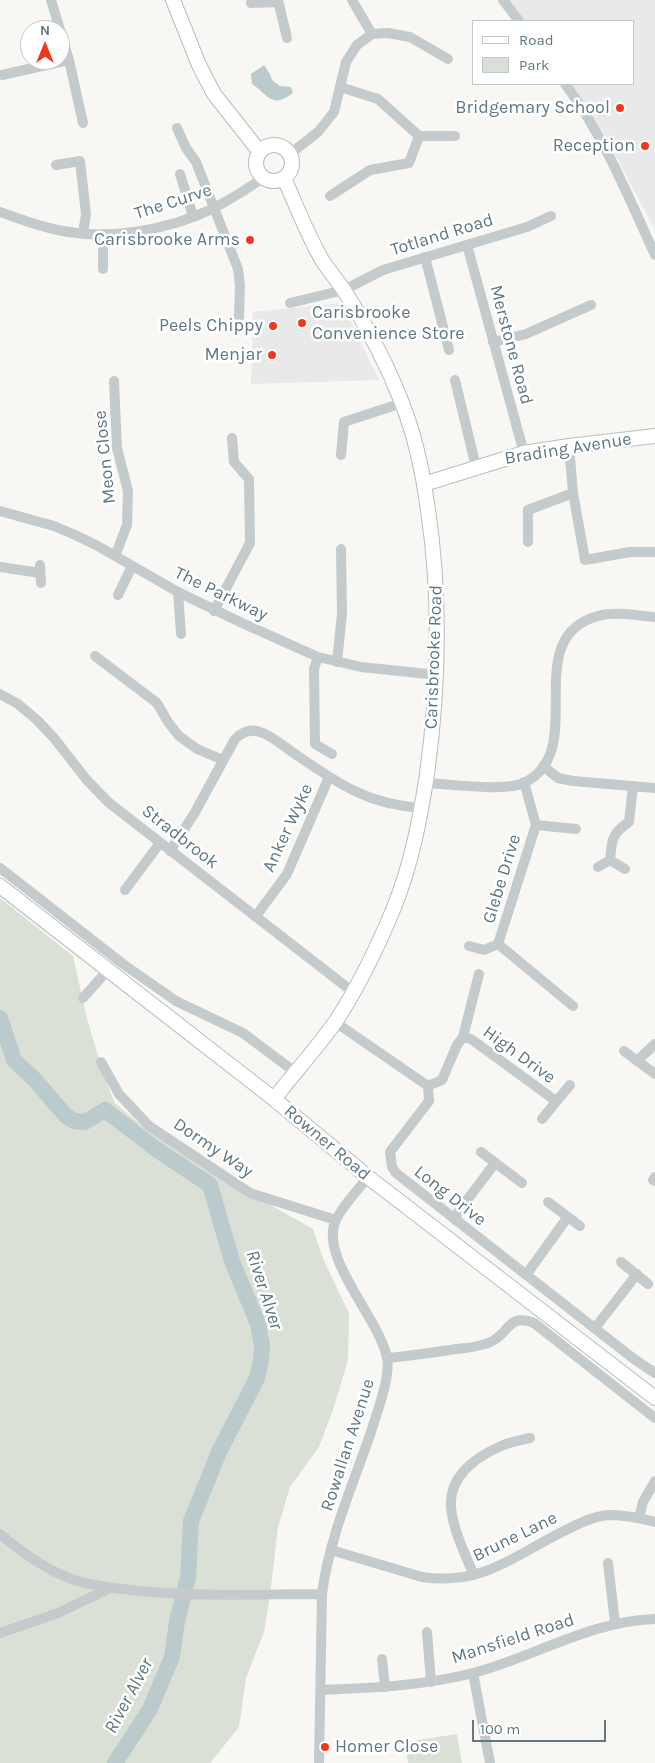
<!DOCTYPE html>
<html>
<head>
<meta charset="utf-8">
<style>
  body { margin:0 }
  #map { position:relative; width:655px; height:1763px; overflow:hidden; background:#f8f7f4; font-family:Karla,sans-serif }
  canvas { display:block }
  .legend { position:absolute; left:472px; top:20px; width:162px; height:65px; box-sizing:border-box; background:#fff; border:1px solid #c0c9cd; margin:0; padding:6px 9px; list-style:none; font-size:15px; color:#617781 }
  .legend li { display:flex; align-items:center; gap:10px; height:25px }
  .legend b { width:25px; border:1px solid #c0c9cd }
  .north { position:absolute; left:20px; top:20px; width:50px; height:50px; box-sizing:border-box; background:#fff; border:1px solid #c0c9cd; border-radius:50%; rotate:0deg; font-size:14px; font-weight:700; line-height:20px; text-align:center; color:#617781 }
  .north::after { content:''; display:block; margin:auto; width:18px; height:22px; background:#ee371e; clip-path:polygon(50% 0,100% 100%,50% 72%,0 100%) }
  .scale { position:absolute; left:472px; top:1720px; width:134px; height:22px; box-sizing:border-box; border:2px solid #617781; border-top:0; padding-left:6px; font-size:15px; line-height:18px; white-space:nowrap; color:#617781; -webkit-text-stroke:4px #fff; paint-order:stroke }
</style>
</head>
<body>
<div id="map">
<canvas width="655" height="1763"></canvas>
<ul class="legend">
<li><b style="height:6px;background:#fff"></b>Road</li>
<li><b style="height:14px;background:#dae0d5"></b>Park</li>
</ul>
<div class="north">N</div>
<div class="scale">100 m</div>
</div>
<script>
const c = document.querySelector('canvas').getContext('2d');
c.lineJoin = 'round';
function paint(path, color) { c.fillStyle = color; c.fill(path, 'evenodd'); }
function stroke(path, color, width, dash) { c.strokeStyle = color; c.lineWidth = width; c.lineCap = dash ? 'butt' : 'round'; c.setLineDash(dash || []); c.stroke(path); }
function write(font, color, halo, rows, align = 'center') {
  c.font = font + ' Karla,sans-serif'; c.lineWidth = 5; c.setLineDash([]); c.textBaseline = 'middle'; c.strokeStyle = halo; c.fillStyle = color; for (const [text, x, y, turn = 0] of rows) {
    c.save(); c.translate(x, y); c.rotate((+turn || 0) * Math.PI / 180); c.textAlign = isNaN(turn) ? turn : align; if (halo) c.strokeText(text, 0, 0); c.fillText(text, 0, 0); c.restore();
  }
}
paint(new Path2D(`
  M508,0H655V230L603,132L568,84H634V21H524Z
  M342,303L379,380L251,384L253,312Z`), '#e8e9e8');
paint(new Path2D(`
  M0,898L73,956L87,1019L105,1079L115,1103L147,1130L205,1168L313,1229L324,1261L349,1313L348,1360L333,1410L319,1447L290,1487L278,1527L270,1595L264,1632L246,1678L239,1727L210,1763H0Z
  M457,1734L462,1763H408L405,1742Z`), '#dae0d5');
paint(new Path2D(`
  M264,65L270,74L272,80L280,86L291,87L293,93C271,110 268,94 252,84L251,74Z`), '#bbcacd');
stroke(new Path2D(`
  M0,1018L14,1060L35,1080L66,1116L74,1121L85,1122L105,1110L156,1149L210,1185L232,1261L258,1324L262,1346L261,1360L257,1378L219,1452L191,1521L188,1577L177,1621L172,1657L150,1709L115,1763`), '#bbcacd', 16);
const secondary = new Path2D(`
  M173,0L199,65L214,94L259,151
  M256 163a18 18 0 1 1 36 0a18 18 0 1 1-36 0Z
  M424,484L524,453L569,446L655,436
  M0,886L274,1099L368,1177L655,1398
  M274,1099C294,1073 318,1047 336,1021C359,986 377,948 393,910C411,866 420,820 427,774C439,686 441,598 428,510C423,473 416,438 402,403C387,364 368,328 345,292C338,281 329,271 322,260C307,234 296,205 284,178`);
stroke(secondary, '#b7bec1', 16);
stroke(new Path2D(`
  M51,0L69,60L83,123
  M278,0L287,38
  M352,0L372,34
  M503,0L519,21
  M251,3L278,2
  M2,75L69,60
  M565,84C604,136 628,196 655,255
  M177,128L186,148L196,162L238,269L240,285L239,317
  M419,136H455
  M290,154L318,132L334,112L346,62L357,45L372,34L388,33L410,37L448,59
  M56,165L80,161L86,214L83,234
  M180,174L193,216
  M330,196L370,170L409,163L419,136L378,99L340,87
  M0,212C19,219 38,226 58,230C108,241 169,230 214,208C231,199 247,189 263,178
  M467,245L524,453
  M425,257L449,350
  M103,269V235
  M290,303L344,290L383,270L527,227L551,216
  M493,342L526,334L591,305
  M455,380L476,467
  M114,381L117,448L128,491L127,525L115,556
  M569,446L573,493L585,560L630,552H655
  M341,455L344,422L402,403
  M0,511L54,526L73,534L96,545L178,592L242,623L318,657L361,667L437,675
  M528,542V510L573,493
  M40,565L41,583
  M0,567L40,573
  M178,592L181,634
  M118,595L132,566
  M214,611L250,543L249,479L234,462L232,438
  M95,656L157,703L168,722L179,736L197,749L223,760
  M318,657L314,669L315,744L332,754
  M337,662L342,614L341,549
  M0,694L18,704L37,720L54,738L86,779L108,802L353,992
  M543,766L558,778L573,781L655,788
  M425,783C450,784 502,792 524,783C591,751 517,638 598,616C615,611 638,616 655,617
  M536,825L576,829
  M170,851L194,814L235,739C243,731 252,728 263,733C275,738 287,749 298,756C340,785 370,805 422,808
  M610,860L625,869
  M598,867L610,860C612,840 611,834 629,822L633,786
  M0,868L123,964L176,1001L243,1033L295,1072
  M125,890L160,843
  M256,916L287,874L329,777
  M498,944L573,1006
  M469,946L484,950L498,944L536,825L524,782
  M83,998L107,971
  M335,1022L428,1086L429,1101L390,1152L392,1167L396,1173L634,1359L655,1373
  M463,1037L471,1039L556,1101
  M624,1051L655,1074
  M637,1061L655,1044
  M101,1062L119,1094L149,1126L250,1193L336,1220
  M428,1086L442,1080L457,1045L463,1037L479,974
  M542,1119L570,1085
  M481,1152L522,1183
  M655,1177L653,1180L655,1181
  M548,1202L580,1226
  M455,1220L458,1212L495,1163
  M621,1262L648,1284
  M526,1275L567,1218
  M595,1328L637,1274
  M388,1358C408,1356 429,1353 450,1350C462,1348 476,1348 488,1343C509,1336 507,1312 534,1323L655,1418
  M639,1518L643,1502L655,1481
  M0,1534C19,1550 41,1566 64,1576C87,1586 113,1588 139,1591C200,1597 261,1594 322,1594
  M331,1550L422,1577C483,1586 513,1556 564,1531C578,1524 593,1516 610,1515C625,1515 640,1518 655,1522
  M608,1563L615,1623
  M474,1575C466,1557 452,1527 451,1507C449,1476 476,1457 501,1446C510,1442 521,1440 530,1438
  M427,1632L431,1682
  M0,1633L58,1613L110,1588
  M382,1659L385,1687
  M473,1673L490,1763
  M321,1690C372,1688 423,1686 473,1673C534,1657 590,1621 655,1619
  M319,1763L322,1594C329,1539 352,1487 370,1435C376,1415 391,1377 387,1358C380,1319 318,1257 336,1220C343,1205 358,1190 368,1177`), '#c5cacc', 10);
stroke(secondary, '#fff', 14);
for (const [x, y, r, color] of [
  [620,108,5,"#ee371e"],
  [645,146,5,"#ee371e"],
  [250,240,5,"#ee371e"],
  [302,323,5,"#ee371e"],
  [273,326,5,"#ee371e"],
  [272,355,5,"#ee371e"],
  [325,1747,5,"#ee371e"]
]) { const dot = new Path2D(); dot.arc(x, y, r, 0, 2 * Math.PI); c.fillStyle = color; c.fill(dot); stroke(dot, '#fff', 2); }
write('18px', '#617781', '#fff', [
  ["Bridgemary School",610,108],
  ["Reception",635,146],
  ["Carisbrooke Arms",240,240],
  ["Carisbrooke",312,313,"left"],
  ["Convenience Store",312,334,"left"],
  ["Peels Chippy",263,326],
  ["Menjar",262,355],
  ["Homer Close",335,1747,"left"]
], 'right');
write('18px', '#617781', '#fff', [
  ["The Curve",173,202,-18],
  ["Totland Road",442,235,-17],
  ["Merstone Road",511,345,75],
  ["Brading Avenue",568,449,-9],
  ["Meon Close",105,457,-96],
  ["The Parkway",221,594,26],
  ["Carisbrooke Road",434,657,-88],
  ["Anker Wyke",288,828,-65],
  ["Stradbrook",180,837,38],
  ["Glebe Drive",502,879,-73],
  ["High Drive",519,1055,36],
  ["Rowner Road",327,1143,40],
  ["Dormy Way",213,1148,34],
  ["Long Drive",450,1196,38],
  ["Rowallan Avenue",348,1445,-72],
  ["Brune Lane",515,1537,-26],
  ["Mansfield Road",513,1639,-18]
]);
write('italic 19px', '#5b777c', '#fff', [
  ["River Alver",264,1290,72],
  ["River Alver",129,1696,-62]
]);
</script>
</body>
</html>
